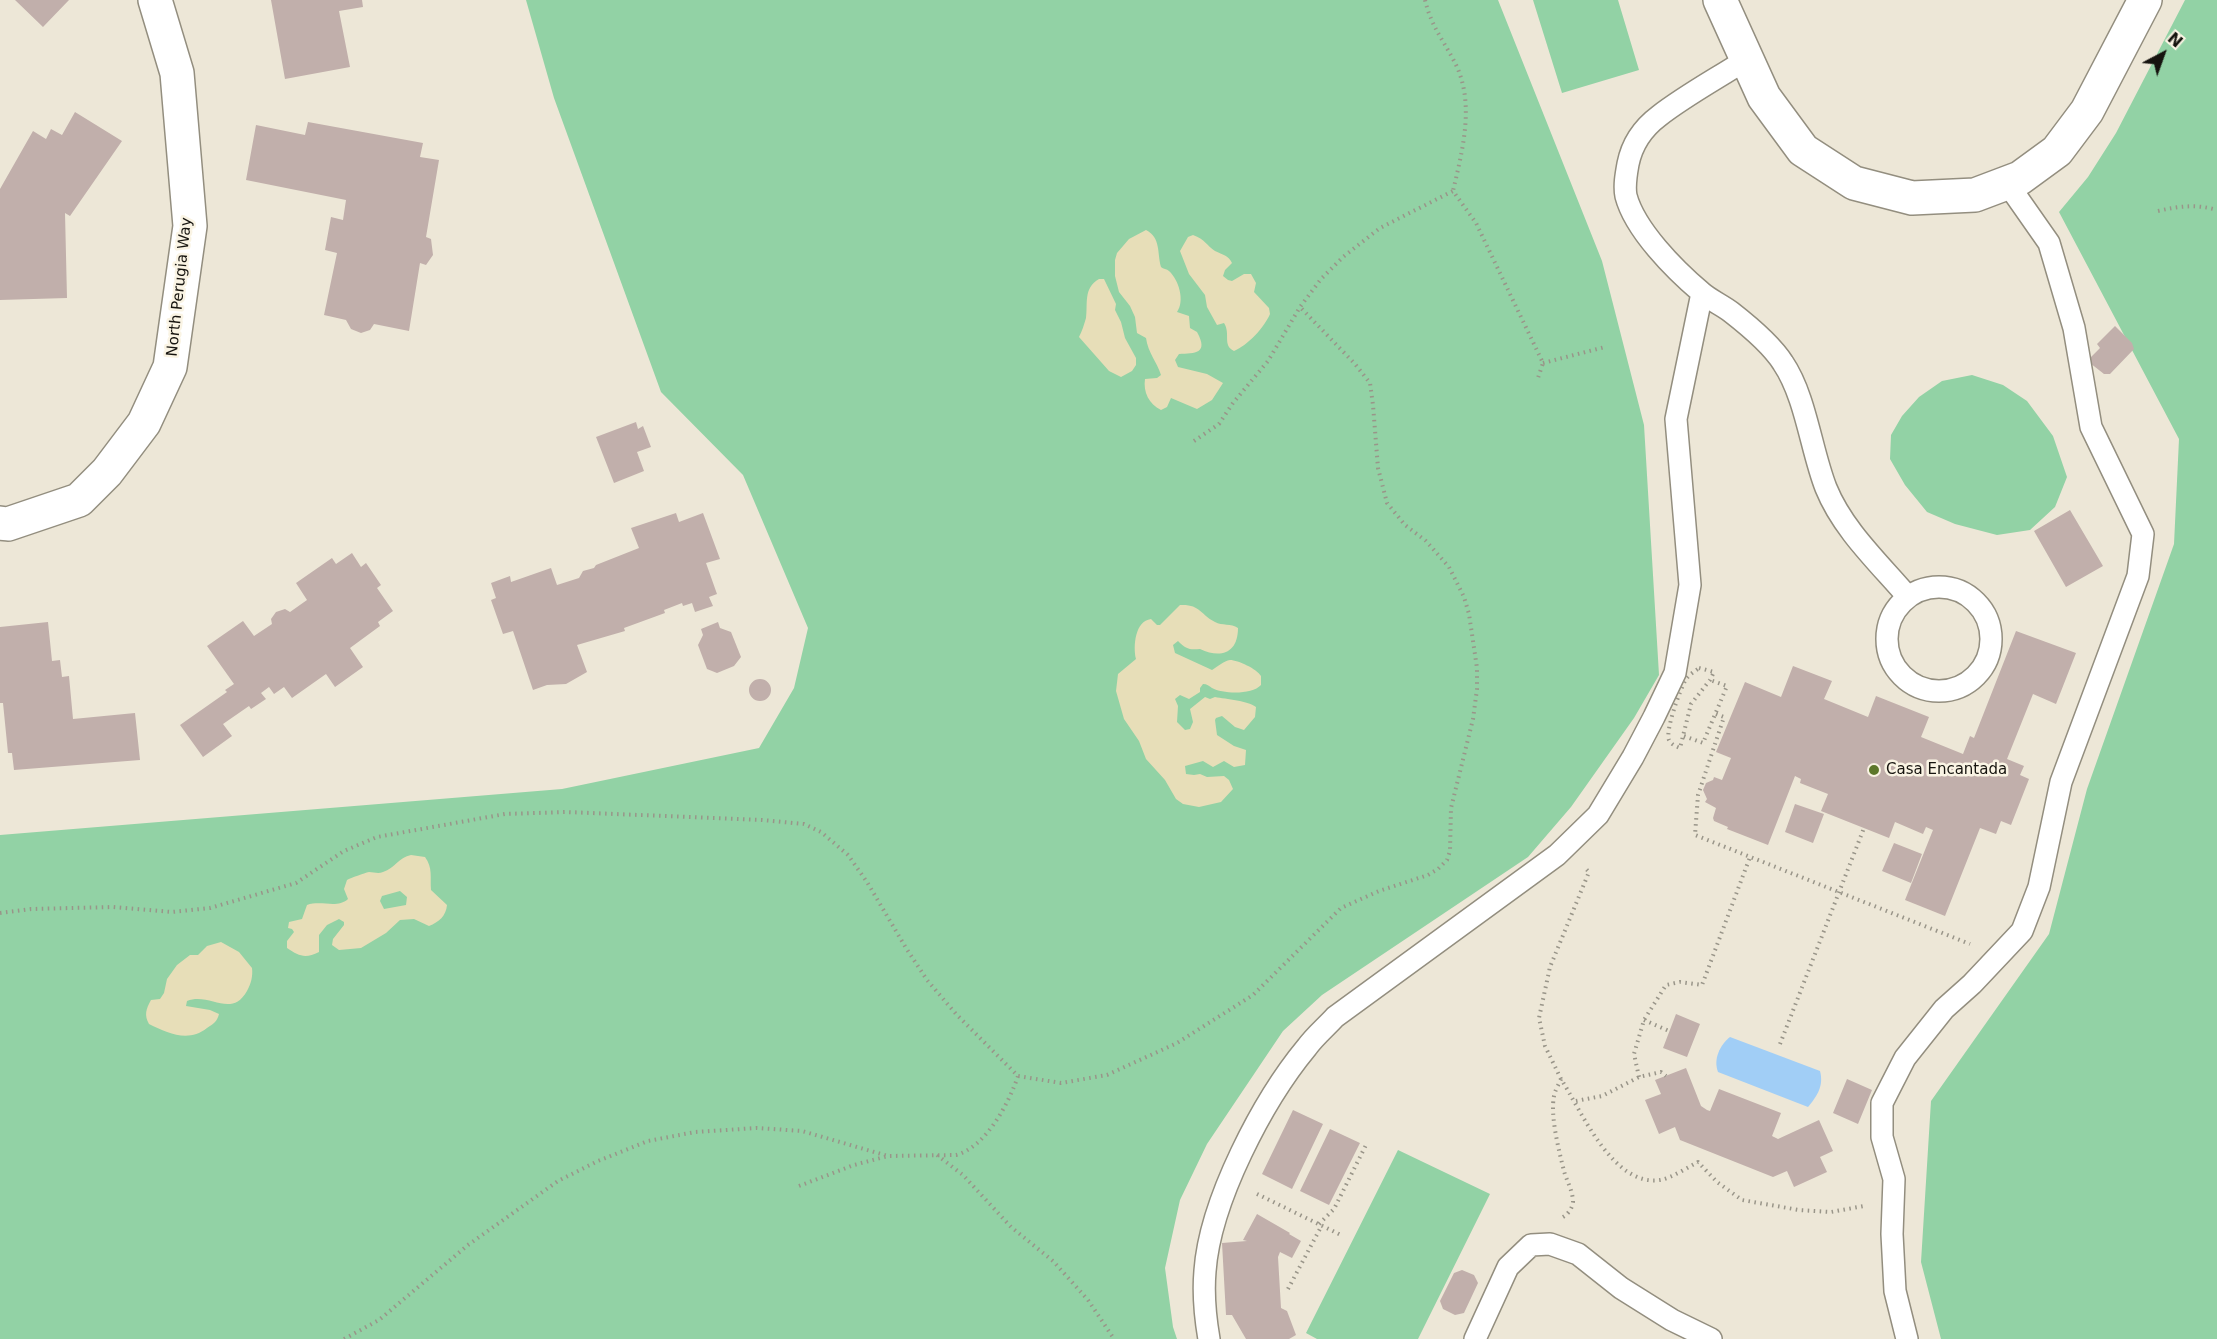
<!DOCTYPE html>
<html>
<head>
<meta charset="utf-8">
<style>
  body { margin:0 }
  #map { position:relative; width:2217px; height:1339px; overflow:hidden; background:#ede7d7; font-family:"DejaVu Sans",sans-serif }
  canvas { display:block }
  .north { position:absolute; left:2133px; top:24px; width:60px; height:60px; -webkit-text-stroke:4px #faf4e4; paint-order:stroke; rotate:41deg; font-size:16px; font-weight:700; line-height:24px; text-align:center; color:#16140f }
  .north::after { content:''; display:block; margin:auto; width:21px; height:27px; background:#16140f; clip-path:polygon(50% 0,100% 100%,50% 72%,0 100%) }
</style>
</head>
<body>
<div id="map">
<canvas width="2217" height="1339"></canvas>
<div class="north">N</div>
</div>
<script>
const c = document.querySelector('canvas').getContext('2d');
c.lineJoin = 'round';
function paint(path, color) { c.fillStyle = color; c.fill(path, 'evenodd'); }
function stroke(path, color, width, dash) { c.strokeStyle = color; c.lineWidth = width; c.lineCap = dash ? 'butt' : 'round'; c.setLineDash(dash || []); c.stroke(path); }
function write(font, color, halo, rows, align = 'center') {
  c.font = font + ' "DejaVu Sans",sans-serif'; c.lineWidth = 5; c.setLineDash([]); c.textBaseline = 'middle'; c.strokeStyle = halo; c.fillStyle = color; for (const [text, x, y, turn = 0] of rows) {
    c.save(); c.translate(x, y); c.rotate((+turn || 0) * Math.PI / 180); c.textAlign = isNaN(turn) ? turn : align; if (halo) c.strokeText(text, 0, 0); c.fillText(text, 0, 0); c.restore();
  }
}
paint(new Path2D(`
  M526,0H1498L1602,261L1644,425L1659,675L1634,718L1571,807L1528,857L1322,995L1283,1031L1207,1144L1180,1200L1165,1268L1173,1327L1177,1339H0V835L562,789L759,748L794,688L808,628L743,475L661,392L554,98Z
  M1533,0H1618L1639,70L1562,93Z
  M2185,0H2217V1339H1941L1921,1262L1931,1101L2049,934L2087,789L2174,544L2179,439L2059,212L2088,177L2116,133Z
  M1972,375L2003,385L2027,401L2053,436L2067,477L2055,507L2030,530L1997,535L1955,524L1927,512L1905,485L1890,459L1891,435L1902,416L1919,397L1942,381Z
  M1398,1150L1490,1194L1418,1339H1317L1306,1333Z`), '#92d2a5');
paint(new Path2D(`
  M1146,230C1161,238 1157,252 1161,267C1163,269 1167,269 1169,271C1179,280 1185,301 1177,312L1189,316L1190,328L1197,332C1209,354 1195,353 1179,354L1175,360L1178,367L1207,374L1223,383L1212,400L1197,409L1171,398L1167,407L1161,410C1149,404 1143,392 1145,379L1157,378L1161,375C1157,362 1148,353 1146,338L1137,333L1135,317L1130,306L1119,292L1115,276V260L1117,253L1129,239Z
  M1193,235C1205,239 1207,246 1215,251C1223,255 1228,255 1232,263L1225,270L1223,276L1228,280L1232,281L1244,274H1251L1256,283L1254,292L1269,308L1270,314C1264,328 1248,345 1234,351C1222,345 1231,334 1224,323L1217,325L1207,307L1205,295L1189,274L1180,251L1188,237Z
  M1099,279H1104L1116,304L1115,310L1121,322L1125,338L1136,358V365L1132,371L1121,377L1109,371L1079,337C1082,331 1084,325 1086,318C1088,304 1083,288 1099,279Z
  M1180,605C1200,604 1200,614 1215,622C1222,626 1231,623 1238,628C1238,653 1221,659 1200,649C1189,650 1186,649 1178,641L1173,645L1175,653L1212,670C1217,667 1224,661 1230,660C1238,660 1257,669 1261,676V685C1252,695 1223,694 1212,688C1209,686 1207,684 1203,684L1200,688V692L1189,699L1180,695L1175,699L1178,706L1177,722L1185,730L1190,729L1193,722L1190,709L1205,697L1210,699L1215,697C1226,699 1249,701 1256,707L1255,717L1244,730L1235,727L1222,716L1216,718L1215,720L1217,735L1234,746L1246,750L1245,765L1234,767L1224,761L1213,767L1203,761L1185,766L1186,774L1194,775L1200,774L1207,777L1224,776L1229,780L1233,789L1221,802L1199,807L1183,804L1176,799L1165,780L1146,759L1139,741L1124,719L1116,691L1118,674L1136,659C1133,646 1135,621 1151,619L1157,625H1160Z
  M411,855L425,857C433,868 430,877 431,890L447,905C446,916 439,922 429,926L414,919L400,920L386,933L361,948L339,950L332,945L333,939L344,925V922L339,919L327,925L319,935V952C305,959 299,956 287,948V941L294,932L292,929L288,928L289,922L302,919L307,905C322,900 337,909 348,899L344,889L347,880C351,878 364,873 369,872C374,872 378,874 383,872C395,868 399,857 411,855ZM400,891L407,897L406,905L384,909L380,901L382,896Z
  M221,942L239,952L252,968C253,976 251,984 247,991C231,1019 210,992 187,1001L186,1006L210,1010L219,1014C217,1022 213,1024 207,1028C188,1043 168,1033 149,1024C144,1015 146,1009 151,1000L160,999L164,993L167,979L177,965L190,955H198L207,946Z`), '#e7deb8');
paint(new Path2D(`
  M1730,1037L1820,1071C1824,1086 1817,1096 1808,1107L1718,1072C1713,1059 1720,1045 1730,1037Z`), '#a1cef6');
paint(new Path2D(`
  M15,0H69L43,27Z
  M271,0H362L363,7L339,11L350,67L285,79Z
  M75,112L122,141L70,216L65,213L67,298L0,300V189L33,131L46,139L51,129L62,135Z
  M308,122L423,143L420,157L439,160L426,237L431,239L433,255L426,265L420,263L409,331L374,324L370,330L361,333L351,329L346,320L324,315L337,253L325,250L331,217L343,220L346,200L246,180L256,125L305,135Z
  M2115,326L2132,343L2134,349L2110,374H2104L2090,363L2091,357L2100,348L2097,344Z
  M636,422L638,429L643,426L651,447L637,452L644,471L614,483L596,437Z
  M2070,510L2103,566L2066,587L2034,531Z
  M676,513L679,522L703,513L720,559L706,563L717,594L709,597L713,606L695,612L692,603L683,606L682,603L664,610L665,613L624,628L625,631L577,645L587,672L566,684L547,685L533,690L513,631L503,634L491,600L496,598L491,583L510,576L511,582L551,568L557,585L579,578L583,571L594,568L596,565L639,548L631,528Z
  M352,553L361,567L366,563L381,585L377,588L393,611L378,622L380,626L350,648L363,667L335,687L326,674L292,698L284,687L274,694L269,687L261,693L266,699L251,709L249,706L223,724L232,736L203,757L180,725L227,692L225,690L234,684L207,646L243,621L254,636L272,624L271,619L276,612L285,609L290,612L307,600L296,583L332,558L336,564Z
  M48,622L52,661L60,660L62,677L69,676L73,719L135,713L140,760L14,770L12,753H8L3,703H0V627Z
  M718,622L720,628L731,632L741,657L734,666L717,673L707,669L698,645L703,635L701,629Z
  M2016,631L2076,653L2056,704L2033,694L2007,759L2024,766L2020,775L2029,779L2011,825L2001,821L1996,834L1980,828L1945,916L1905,900L1933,830L1926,827L1923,834L1895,822L1889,838L1821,811L1828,794L1800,783L1801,779L1795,776L1768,845L1727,829L1728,827L1714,821L1713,818L1716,808L1705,802L1707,799L1703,790L1706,783L1713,780L1714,777L1722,780L1731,758L1716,752L1745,682L1781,697L1793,666L1832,681L1824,699L1868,717L1876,696L1929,717L1921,737L1963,754L1970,736L1974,738Z
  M749 690a11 11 0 1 1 22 0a11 11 0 1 1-22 0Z
  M1795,804L1824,814L1813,843L1785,832Z
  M1894,843L1922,854L1911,883L1882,871Z
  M1676,1014L1700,1024L1687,1057L1663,1048Z
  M1686,1068L1701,1106L1707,1110L1710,1111L1719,1089L1781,1113L1772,1136L1778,1139L1819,1120L1833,1151L1820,1157L1827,1172L1794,1187L1787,1171L1773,1177L1680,1140L1675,1127L1659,1134L1645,1100L1661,1094L1655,1080Z
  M1847,1079L1872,1090L1858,1124L1833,1113Z
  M1293,1110L1323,1124L1292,1189L1262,1174Z
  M1330,1129L1360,1143L1329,1205L1300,1191Z
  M1257,1214L1290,1233L1289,1234L1301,1241L1292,1258L1280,1252L1278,1257L1281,1308L1287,1311L1296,1335L1289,1339H1246L1232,1315H1226L1222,1243L1247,1241L1243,1240Z
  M1462,1270L1474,1275L1478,1283L1464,1313L1455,1315L1443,1309L1440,1301L1454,1273Z`), '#c1afab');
const service = new Path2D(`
  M1747,59C1718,78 1686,95 1659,116C1643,128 1632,144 1628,164C1626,175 1624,186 1626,196C1635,230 1675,270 1701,292C1710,300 1722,305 1731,312C1749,326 1771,344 1783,363C1806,397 1811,450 1826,488C1843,530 1879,563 1908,597
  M1887 639a52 52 0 1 1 104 0a52 52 0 1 1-104 0Z
  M1209,1339C1205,1316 1203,1294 1205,1271C1210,1201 1263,1100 1307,1047C1315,1036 1326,1027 1335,1017L1557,855L1598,815L1633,757L1654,717L1675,673L1690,585L1676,419L1702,293
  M1475,1339L1508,1267L1531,1245L1550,1244L1578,1254L1621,1288L1672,1320L1711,1339
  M1907,1339L1895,1291L1892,1234L1894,1179L1882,1137V1103L1905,1058L1944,1009L1972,984L2022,931L2039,887L2061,782L2138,576L2143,534L2091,427L2074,328L2049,243L2007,183`);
const minor = new Path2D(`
  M1720,0L1764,97L1803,150L1854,183L1912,198L1975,195L2020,178L2057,151L2087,111L2145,0
  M0,523L8,524L79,500L107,472L144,423L170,367L190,226L177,73L155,0`);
stroke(service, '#938e7f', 24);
stroke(minor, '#938e7f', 36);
stroke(new Path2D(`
  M1425,0C1431,25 1441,37 1453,59C1476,100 1463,148 1453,191
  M2158,211C2180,206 2196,204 2217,210
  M1543,363L1605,347
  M1194,441L1219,424L1233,403L1268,361L1300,307L1321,279L1343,257L1380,228L1453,191L1476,223L1543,363L1537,381
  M1699,668L1714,672L1710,680L1691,704L1680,748C1675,746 1671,744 1669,740C1665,731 1680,690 1685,681C1688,675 1694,672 1699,668Z
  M1716,714L1724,717L1698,795L1695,835L1970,944
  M1684,736L1703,743L1727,686L1710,680
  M0,913L31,909L113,907L172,912L210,908L296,883L344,851L377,837L505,814L566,812L762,820L804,824L821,832L848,855L867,882L906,948L927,980L956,1014L1018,1076L1061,1083L1107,1075L1177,1043L1253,995L1341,908L1379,891L1428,875L1438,869L1447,860L1450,851L1451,808L1473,719L1477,689V668L1469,614L1464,597L1449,567L1426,541L1405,525L1387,503L1378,468L1373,405L1370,383L1355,364L1300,307
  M1644,1020L1669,1031
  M1780,1044L1864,828
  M1639,1077L1634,1054L1644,1020L1666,985L1680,982L1702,985L1750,857
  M1561,1079L1545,1046L1539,1018L1550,967L1589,872L1586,869
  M1576,1101L1602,1096L1639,1077L1661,1072L1666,1076
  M937,1155L963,1175L1011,1227L1053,1261L1088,1300L1114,1339
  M799,1186L854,1165L888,1156L956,1155C986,1147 1009,1103 1018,1076
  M1257,1194L1341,1235
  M1563,1217C1568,1214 1572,1209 1573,1202C1573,1191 1567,1182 1564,1171C1559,1151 1550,1116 1554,1096C1555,1090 1559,1084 1561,1079C1582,1112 1613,1187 1660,1180C1672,1178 1686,1168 1698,1162L1717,1182L1742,1200L1799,1210L1831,1212L1864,1206
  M1319,1224L1334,1209L1366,1145
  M1288,1289L1322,1225
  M344,1339L379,1320L468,1245L558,1181L598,1161L648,1141L695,1132L757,1128L802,1131L888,1156`), '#999589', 4, [1.5, 4.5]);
stroke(service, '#fff', 21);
stroke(minor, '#fff', 33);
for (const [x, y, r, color] of [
  [1874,770,6,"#5d772a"]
]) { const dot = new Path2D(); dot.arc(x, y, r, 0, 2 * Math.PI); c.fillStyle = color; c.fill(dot); stroke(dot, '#faf4e4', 2); }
write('15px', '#16140f', '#faf4e4', [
  ["North Perugia Way",180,287,-84]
]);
write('15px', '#16140f', '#faf4e4', [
  ["Casa Encantada",1886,770]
], 'left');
</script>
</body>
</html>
